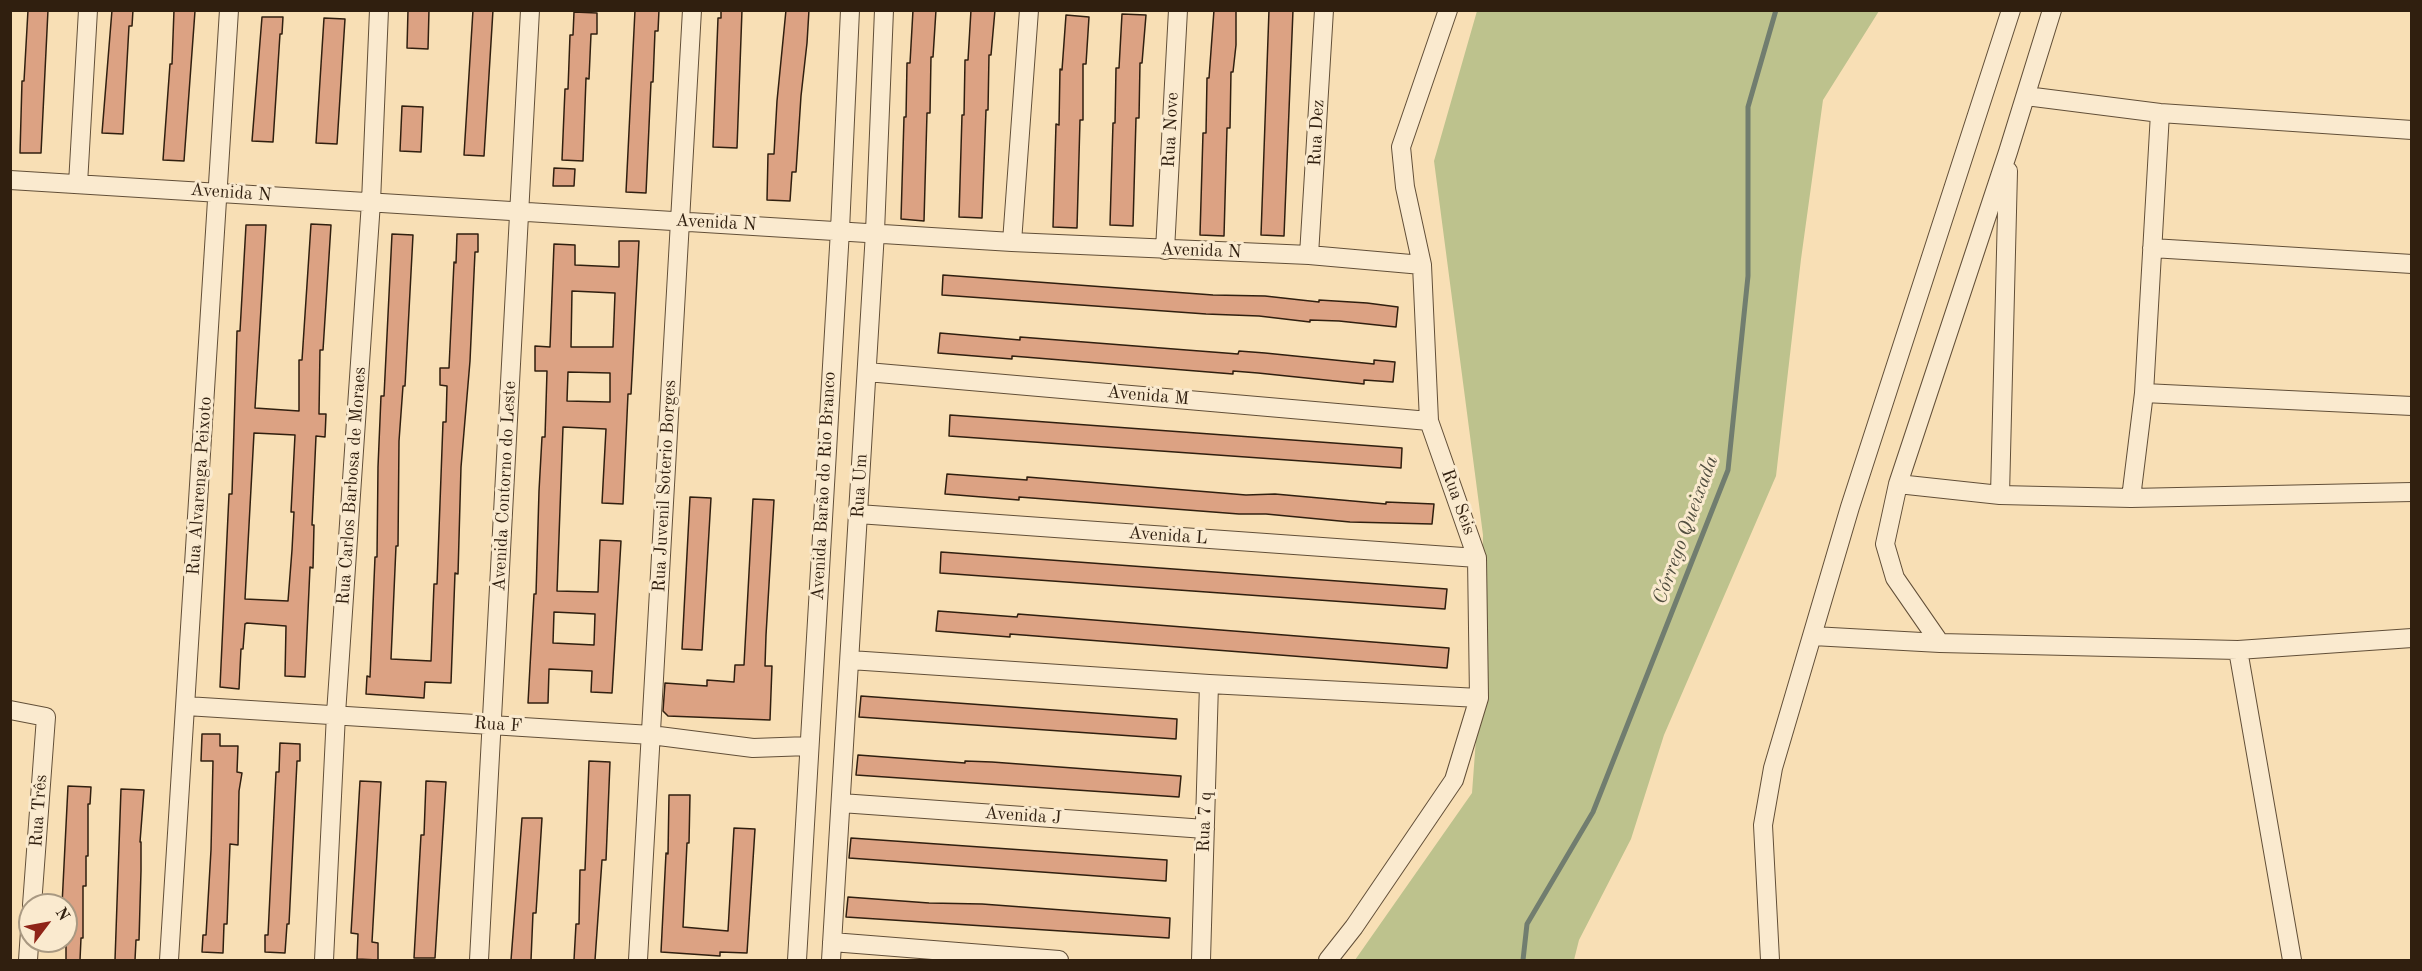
<!DOCTYPE html>
<html>
<head>
<meta charset="utf-8">
<style>
  body { margin:0 }
  #map { position:relative; width:2422px; height:971px; overflow:hidden; background:#f8dfb5; font-family:"Old Standard TT",serif }
  canvas { display:block }
  .frame { position:absolute; inset:0; border:12px solid #301f0f; pointer-events:none }
  .north { position:absolute; left:18px; top:893px; width:60px; height:60px; box-sizing:border-box; background:#faeacf; border:2px solid #a99982; border-radius:50%; rotate:58deg; font-size:16px; font-weight:700; line-height:24px; text-align:center; color:#301f0f }
  .north::after { content:''; display:block; margin:auto; width:21px; height:27px; background:#8f2418; clip-path:polygon(50% 0,100% 100%,50% 72%,0 100%) }
</style>
</head>
<body>
<div id="map">
<canvas width="2422" height="971"></canvas>
<div class="frame"></div>
<div class="north">N</div>
</div>
<script>
const c = document.querySelector('canvas').getContext('2d');
c.lineJoin = 'round';
function paint(path, color) { c.fillStyle = color; c.fill(path, 'evenodd'); }
function stroke(path, color, width, dash) { c.strokeStyle = color; c.lineWidth = width; c.lineCap = dash ? 'butt' : 'round'; c.setLineDash(dash || []); c.stroke(path); }
function write(font, color, halo, rows, align = 'center') {
  c.font = font + ' "Old Standard TT",serif'; c.lineWidth = 6; c.setLineDash([]); c.textBaseline = 'middle'; c.strokeStyle = halo; c.fillStyle = color; for (const [text, x, y, turn = 0] of rows) {
    c.save(); c.translate(x, y); c.rotate((+turn || 0) * Math.PI / 180); c.textAlign = isNaN(turn) ? turn : align; if (halo) c.strokeText(text, 0, 0); c.fillText(text, 0, 0); c.restore();
  }
}
paint(new Path2D(`
  M1477,11H1879L1823,100L1801,259L1776,476L1664,735L1631,839L1579,940L1574,960H1355L1472,793L1479,698L1483,535L1434,161Z`), '#bdc28d');
stroke(new Path2D(`
  M1523,960L1527,924L1593,812L1728,470L1748,276V107L1776,10`), '#717d6f', 5);
const building = new Path2D(`
  M28,10H48L41,153H20L22,81H24Z
  M112,10H133L132,26H129L123,134L102,133Z
  M174,10L195,11L184,161L163,160L170,64H172Z
  M408,10H429L428,49L407,48Z
  M473,10H493L484,156L464,155Z
  M635,10H659L658,31H655L653,82H651L646,193L626,192Z
  M721,10H742L737,148L713,147L718,18H721Z
  M786,10H809L807,43L801,96L796,172H792L790,201L767,200L768,154H774L777,101Z
  M913,10H936L933,57H931L930,113H927L924,221L901,219L904,117H906L907,63H910Z
  M971,10H995L991,55H989L988,110H986L982,218L959,217L962,115H964L965,60H968Z
  M1214,10H1236V45L1233,72H1231L1230,128H1227L1224,236L1200,235L1203,133H1206L1207,78H1209Z
  M1269,10H1293L1284,236L1261,235Z
  M574,12L597,13V34H591L589,79L586,78L583,161L562,160L565,89H568L570,35H573Z
  M1122,14L1146,15L1142,63H1140L1139,118H1136L1133,226L1110,225L1113,123H1115L1116,68H1119Z
  M1066,15L1089,17L1086,64H1083V120H1080L1077,228L1053,227L1056,124L1059,125L1060,69L1062,70Z
  M262,17H283L282,34H280L273,142L252,141Z
  M324,18L345,19L337,144L316,143Z
  M402,106L423,107L421,152L400,151Z
  M554,168L575,169L574,186H553Z
  M311,224L331,225L323,350H320L319,414H326L325,437L316,436L312,525H314L313,568L310,567L305,677L285,676L286,626L247,623L245,624L243,649H241L239,689L220,687L229,494H232L237,331H240L246,225H266L255,408L299,411V360H302ZM254,433L295,435L291,512H294L292,550L288,601L245,599Z
  M392,234L413,235L405,386H403L399,441L398,546H396L391,659L431,661L434,584H437L443,422H446L447,386L440,385V368H449L454,262L456,263L457,234H478V252H475L470,361L461,467L458,574L455,573L451,683L425,682L424,698L366,694L367,676L370,677L375,557H377L378,467L381,396H384Z
  M619,241H639L631,394H628L623,504L602,503L606,429L563,427L557,591L598,592L600,540L621,541L612,693L591,692L592,671L549,669L548,703H528L534,594H536L539,491L542,437H545L547,371H535V346L550,347L554,244L575,245V265L619,267ZM572,291L615,293L613,347H571ZM568,372L610,373V402L567,401ZM554,612L595,614L594,645L553,643Z
  M943,275L1213,295L1265,296L1319,302V300L1367,303L1398,307L1396,327L1339,321L1310,320V322L1259,316L1206,314L942,295Z
  M940,333L1020,340V337L1238,354L1239,351L1265,353L1374,364V360L1395,362L1393,382L1364,380V384L1258,373L1233,371V374L1012,356V359L938,353Z
  M950,415L1402,448L1401,468L949,436Z
  M947,474L1027,480V477L1246,495L1275,494L1386,504V502L1434,504L1432,524L1350,522L1266,514H1239L1019,497V500L945,494Z
  M690,497L711,498L702,650L682,649Z
  M753,499L774,500L766,635L765,666H772L770,720L668,716L663,711L665,683L707,686V680L734,682L735,665H744Z
  M941,552L1447,589L1445,609L940,573Z
  M938,611L1017,617L1018,614L1449,648L1447,668L1010,634V637L936,631Z
  M861,696L1177,719L1176,739L859,717Z
  M202,734H220V746H238L237,772L242,773L239,791L238,845L230,844L227,924H224L223,953L202,952L203,935H206L211,850L213,761H201Z
  M280,743L300,744V761H297L289,924H287L285,953L265,952V935H268L276,772H279Z
  M858,755L965,763V761L992,762L1181,776L1179,797L856,775Z
  M589,761L610,762L606,860H602L595,960H574L576,924H579L580,870H585Z
  M360,781L381,782L372,942L378,943V960L357,959L358,934L351,933Z
  M426,781L446,782L435,958H414L421,835H424Z
  M68,786L91,787L90,804H88V856H86V886H83V938H81L80,960H66V905H62Z
  M121,789L144,790L140,842H141V871L139,940H136L135,960H115Z
  M669,795H690L689,843H687L683,927L728,931L734,828L755,829L747,953L720,952V956L661,952L666,853L668,854Z
  M522,818H542L536,913H533L531,960H511Z
  M851,838L1167,860L1166,881L849,858Z
  M848,897L929,903L982,904L1170,918L1169,938L846,917Z`);
paint(building, '#dca283');
stroke(building, '#301f0f', 1.5);
const minor = new Path2D(`
  M2026,96L2160,113L2412,130
  M10,180L1012,242L1309,255L1422,265
  M78,184L88,10
  M1012,242L1029,10
  M2152,248L2412,264
  M1165,250L1178,10
  M1309,255L1324,10
  M867,372L1429,421
  M2144,393L2412,406
  M1898,484L2000,495L2131,498L2412,492
  M2000,495L2008,171
  M2131,498L2144,393L2160,113
  M858,514L1477,558
  M1813,636L1940,643L2238,650L2412,638
  M1940,643L1895,578L1885,544L1898,484L2008,152L2052,10
  M2238,650L2292,960
  M850,660L1209,684L1479,698
  M186,706L651,735L753,748L809,746
  M10,710L46,717L32,905
  M841,803L1205,829
  M832,942L1059,960
  M28,960L30,931
  M169,960L229,10
  M324,960L336,714L371,202L379,10
  M479,960L530,10
  M638,960L692,10
  M797,960L840,230L850,10
  M831,960L875,232L884,10
  M1201,960L1209,684
  M1328,960L1354,927L1454,780L1479,698L1477,558L1429,421L1422,265L1405,187L1401,147L1448,10
  M1770,960L1763,825L1773,768L1850,507L2011,10`);
stroke(minor, '#624f38', 20);
stroke(minor, '#faeacf', 18);
write('18px', '#301f0f', '#faeacf', [
  ["Rua Nove",1171,130,-87],
  ["Rua Dez",1317,133,-87],
  ["Avenida N",231,193,4],
  ["Avenida N",716,223,3],
  ["Avenida N",1201,251,2],
  ["Avenida M",1148,396,5],
  ["Rua Alvarenga Peixoto",200,486,-86],
  ["Rua Carlos Barbosa de Moraes",352,486,-86],
  ["Avenida Contorno do Leste",505,486,-87],
  ["Rua Juvenil Soterio Borges",665,486,-87],
  ["Avenida Barão do Rio Branco",824,486,-87],
  ["Rua Um",860,486,-87],
  ["Rua Seis",1458,502,70],
  ["Avenida L",1168,536,4],
  ["Rua F",498,725,4],
  ["Rua Três",39,811,-86],
  ["Avenida J",1023,816,4],
  ["Rua 7 q",1205,822,-88]
]);
write('italic 20px', '#514e3f', '#faeacf', [
  ["Córrego Queixada",1686,530,-70]
]);
</script>
</body>
</html>
